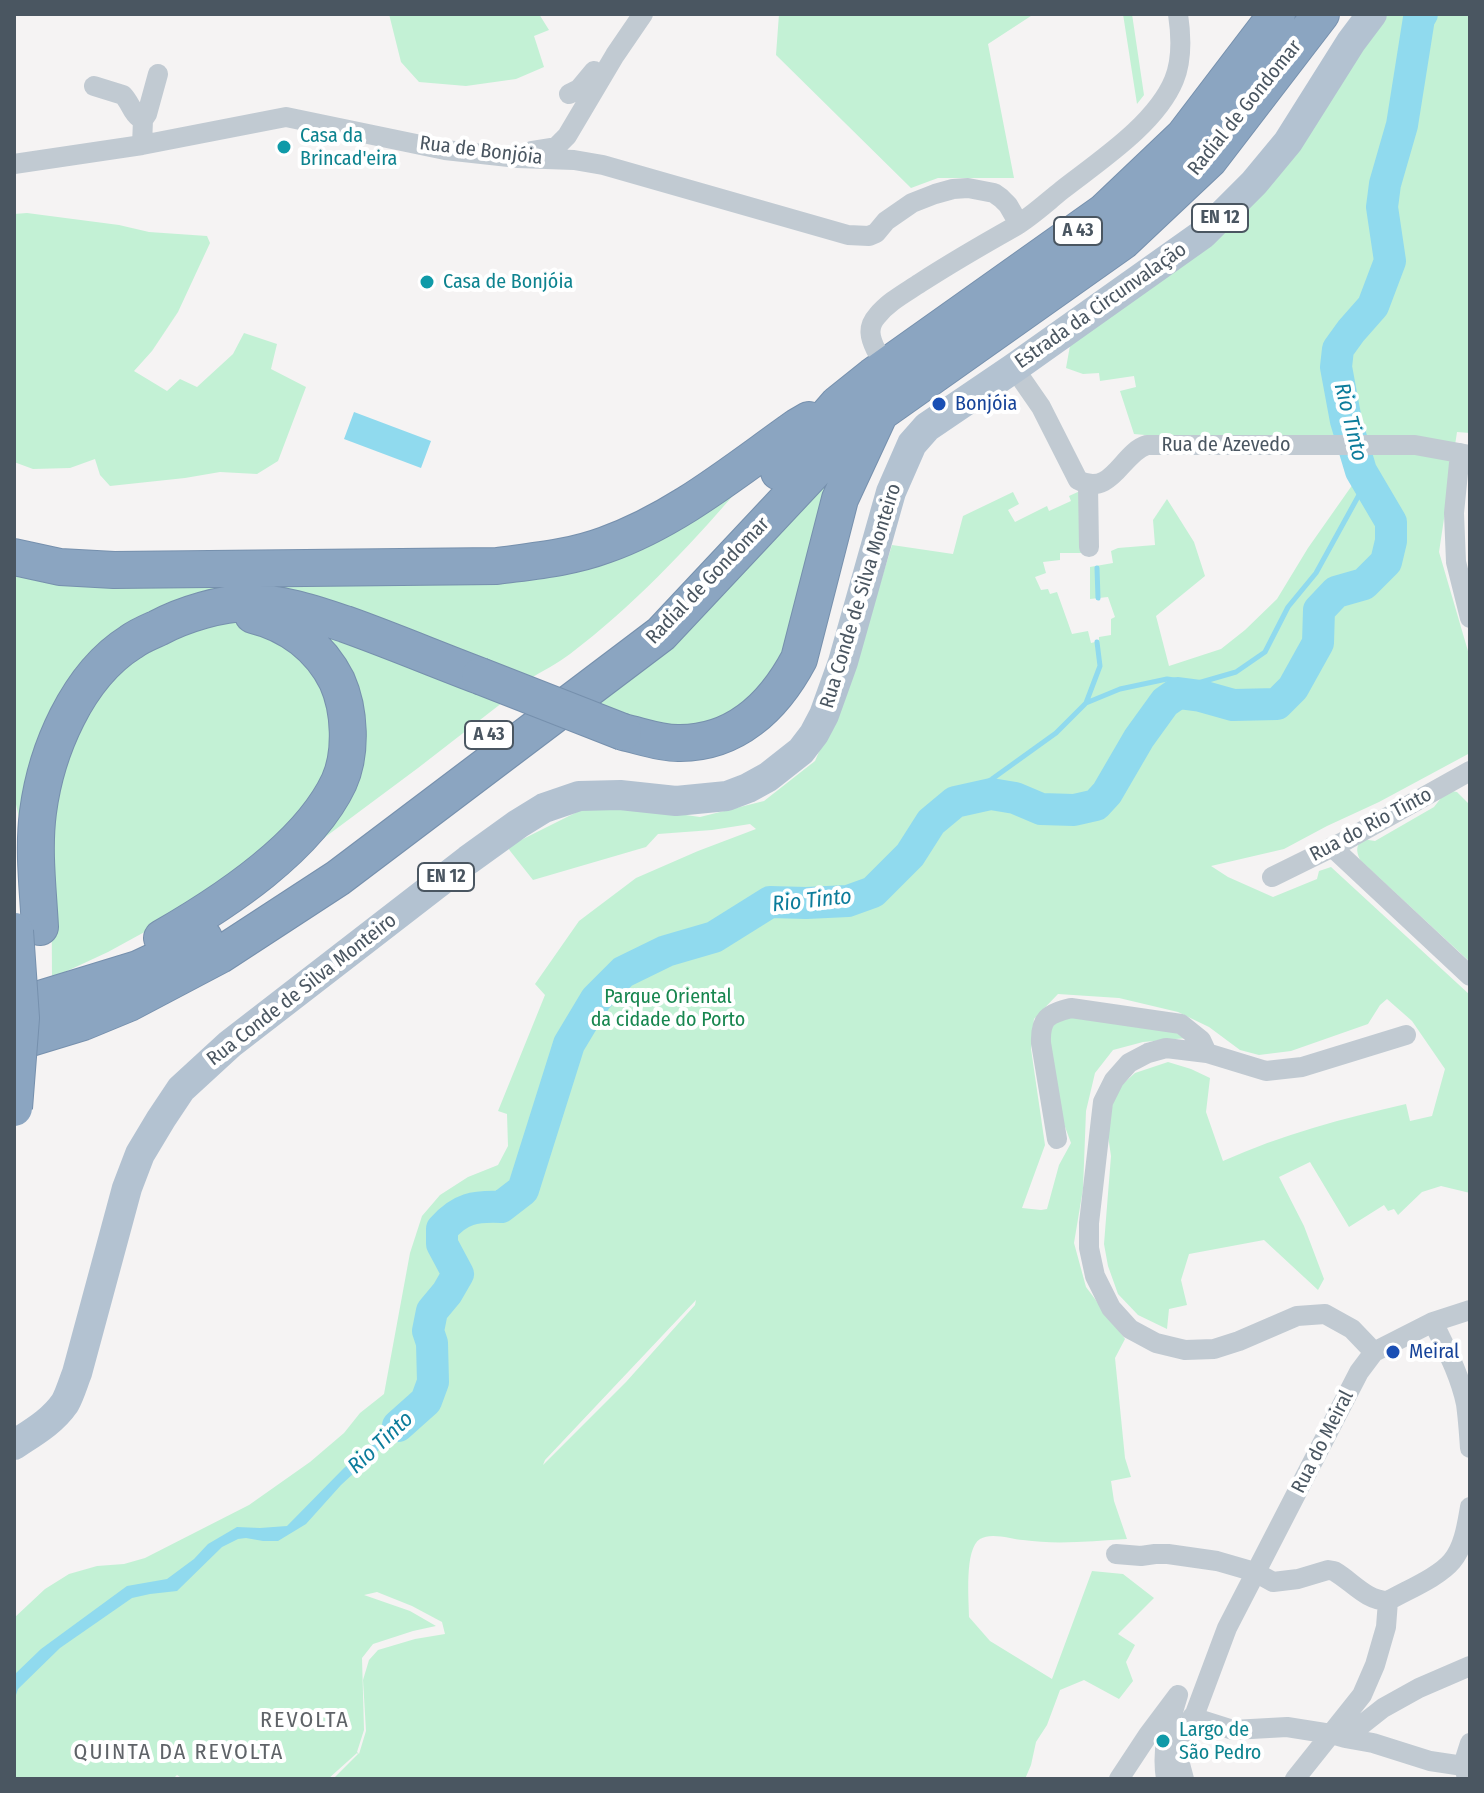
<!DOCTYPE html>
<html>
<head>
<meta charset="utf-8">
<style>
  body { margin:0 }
  #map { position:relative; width:1484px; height:1793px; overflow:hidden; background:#f5f3f3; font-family:"Fira Sans Condensed",sans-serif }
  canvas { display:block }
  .frame { position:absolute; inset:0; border:16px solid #4a5661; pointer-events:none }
</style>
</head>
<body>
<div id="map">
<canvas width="1484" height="1793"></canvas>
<div class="frame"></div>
</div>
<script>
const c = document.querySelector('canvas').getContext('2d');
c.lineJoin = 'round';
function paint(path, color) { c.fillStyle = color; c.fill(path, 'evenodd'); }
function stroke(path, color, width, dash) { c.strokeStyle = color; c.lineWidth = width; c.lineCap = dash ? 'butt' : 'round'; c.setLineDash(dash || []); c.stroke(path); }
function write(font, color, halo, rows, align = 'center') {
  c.font = font + ' "Fira Sans Condensed",sans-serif'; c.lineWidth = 8; c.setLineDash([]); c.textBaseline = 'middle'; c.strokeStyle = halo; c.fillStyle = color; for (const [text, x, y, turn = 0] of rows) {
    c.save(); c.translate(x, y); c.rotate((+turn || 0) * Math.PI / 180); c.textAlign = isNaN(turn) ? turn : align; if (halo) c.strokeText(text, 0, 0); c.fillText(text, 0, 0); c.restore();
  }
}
paint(new Path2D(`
  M389,14H539L549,30L534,36L544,67L516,79L466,86L419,82L401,62Z
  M779,14H1034L988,44L1014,178H938L911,188L776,55Z
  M1123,14H1132L1144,95L1137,104Z
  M1383,14H1470V433L1457,432L1439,552L1470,658V753L1379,802L1327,826L1284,849L1211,866L1228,877L1273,897L1317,879L1319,871L1331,867L1470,995V1193L1441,1186L1422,1192L1398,1215L1394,1209L1388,1211L1384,1205L1349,1227L1310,1162L1279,1177L1304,1226L1324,1279L1318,1290L1264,1240L1189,1254L1181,1280L1187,1305L1169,1309L1167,1329L1138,1315L1118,1294L1108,1266L1104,1244L1111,1156L1103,1102L1135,1073L1168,1062L1191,1069L1210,1078L1206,1112L1223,1161C1281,1135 1344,1118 1406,1104L1410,1121L1432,1116L1445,1069L1412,1021L1387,999L1380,1005L1368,1024L1291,1051L1259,1055L1240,1050L1209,1027L1178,1012L1119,998L1058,994L1034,1019L1031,1049L1045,1145L1022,1208L1041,1210L1047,1209L1059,1165L1071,1143L1061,1116L1048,1033L1057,1021L1068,1016L1174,1030L1187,1038L1143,1042L1113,1050L1095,1073L1086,1111L1083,1189L1074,1243L1086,1287L1125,1339L1115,1358L1125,1458L1131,1477L1111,1481L1114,1501L1127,1539C1093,1541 1057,1545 1023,1540C1011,1539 991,1532 980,1539C964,1549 969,1600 969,1617L990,1641L1052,1679L1092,1571L1123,1574L1154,1598L1118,1634L1135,1645L1126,1662L1133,1681L1119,1699L1084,1680L1060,1690L1047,1725L1036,1742L1031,1765L1025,1779H333L358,1754L357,1753L328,1779H183L177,1775L173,1779H14V1618L45,1589L69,1574L97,1566L124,1564L145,1558L249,1505L310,1462L344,1433L360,1413L384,1394L410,1253L422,1216L440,1195L468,1177L498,1165L508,1146L507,1114L498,1111L545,995L535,984L579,921L636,878L698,851L756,829L750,824L712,830L658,834L646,847L533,880L507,847L583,809L636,808L700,817L764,801L815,761L851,678L892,545L953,554L963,516L1013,492L1019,504L1008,510L1015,522L1047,506L1049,511L1071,501L1069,496L1080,491L1083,553H1060V560L1043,562L1046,573L1035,577L1041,590L1048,589L1050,594L1057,592L1072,634L1088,631L1091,643L1099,641V637L1111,635V619L1115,617L1108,597L1090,599V567L1113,563L1111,551L1118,548L1155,545L1153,520L1167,499L1194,542L1205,576L1156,616L1169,666L1221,649L1245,630L1277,599L1308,548L1353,484L1350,458L1339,436L1167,437L1134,434L1120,391L1136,387L1134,376L1100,381L1099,373L1083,374L1066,368L1071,340L1151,281ZM696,1300L695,1305L626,1382L543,1465L545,1460ZM377,1592L412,1606L442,1622L445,1634L415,1639L378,1650L369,1660L363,1680L366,1731L359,1754L357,1752L364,1730L362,1658L373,1644L413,1631L436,1626L410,1611L364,1595Z
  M27,213L119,225L149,232L207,236L210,243L178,312L152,351L134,371L167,391L180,379L197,387L233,354L244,333L277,344L271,369L306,387L278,461L257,474L220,472L185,478L110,486L100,475L95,459L70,468L33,469L14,462V214Z
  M852,449L795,630L759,700L689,733L584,704Z
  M737,491C686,550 632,607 570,654C557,664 542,671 528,680L211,592L171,602L135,618L105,639L81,664L21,827L14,795V563L503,571Z
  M299,619L507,699L418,768L293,861L348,764Z
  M239,620L297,645L333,709L328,765L317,790L267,849L150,929L108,952L52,978L51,808L80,714L142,643Z
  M1452,791L1457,792L1470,805V962L1360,860C1356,850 1356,847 1362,839L1375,841L1434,807L1441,798Z`), '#c3f1d5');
paint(new Path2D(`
  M354,412L431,441L421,468L344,439Z
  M437,1395L434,1403L406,1425L341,1485L306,1524L278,1541H263L246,1538L238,1539L222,1547L177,1591L150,1594L132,1598L60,1648L18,1689L14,1701V1675L41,1649L127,1586L167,1579L194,1559L208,1544L237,1527L260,1528L287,1526L344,1468L412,1410L421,1397Z`), '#90daee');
stroke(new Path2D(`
  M1097,568L1098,598
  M1086,703L1120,689L1167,679L1198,683L1236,672L1265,652L1288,607L1316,573L1365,484
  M955,802L992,779L1056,733L1086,703L1100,666L1097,642`), '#90daee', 5);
stroke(new Path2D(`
  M398,1426L426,1401L433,1382L432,1343L428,1331L432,1311L447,1293L458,1274L442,1244V1229C460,1208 475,1206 501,1207L523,1190L569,1044L596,999L623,972L666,951L714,937L770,902L806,903L848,901L873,892L910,855L931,822L955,802L991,794L1015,798L1041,809L1074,810L1096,805L1107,793L1139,738L1165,702L1178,693L1201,696L1233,705L1277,704L1293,688L1318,643L1319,610L1336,592L1364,584L1386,562L1391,541V522L1361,471L1346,421L1336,367L1338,349L1351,331L1373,306L1390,261L1382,207L1385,184L1402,125L1419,18L1422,14`), '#90daee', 32);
const motorway = new Path2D(`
  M779,472L838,404L873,376L1104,212L1184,136L1277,14
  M14,557L60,567L114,570L497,566C534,561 570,558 605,545C676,520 736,470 797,427L809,420
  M623,732C641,736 659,743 678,743C735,744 774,706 799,659L840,499L879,415
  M40,927C38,889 33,850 38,812C46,751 77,676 131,642C139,636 149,632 158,628C182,615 223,602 251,603C283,603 314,614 345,624C390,640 435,659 480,676
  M162,938C223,903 308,848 339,782C352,753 350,710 337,681C320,647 290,624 253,615
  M14,1007L138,969L204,938
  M14,1043L83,1022L129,1003L220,955L338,878L661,634L846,437L1123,241L1209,160L1321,14`);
stroke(motorway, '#7690ad', 38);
stroke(new Path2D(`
  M94,86L123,95C131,103 132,115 143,120L142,145
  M569,94L579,89L594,71
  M143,120L147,114L158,74
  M531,151L556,147L567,136L615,55L643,14
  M14,164L142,145L286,117L445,150L518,158L574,160L603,165L848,235L869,236L876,233L886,221L912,203L935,194L953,189L968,188L994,193L1001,198L1008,205L1019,224
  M876,350C870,338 867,327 877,316C888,302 905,293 920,283C951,263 982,245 1014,227C1031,217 1047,202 1062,190C1099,161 1156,124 1174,80C1182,61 1181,34 1178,14
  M1014,368L1041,407L1078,480C1112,498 1122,452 1147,445H1415L1470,455
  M1460,453L1454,513L1456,562L1470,618
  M1088,485L1089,547
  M1332,847L1470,976
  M1272,877L1343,842L1470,771
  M1057,1139L1041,1043C1040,1018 1048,1014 1071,1008L1181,1024L1201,1040L1207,1053
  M1433,1322C1446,1349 1460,1375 1466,1404C1468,1418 1469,1433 1470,1448
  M1374,1352L1352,1329L1325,1314L1297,1316L1239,1341L1214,1349L1185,1350L1156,1343L1130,1329L1111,1308L1095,1276L1089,1248V1223L1103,1102L1114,1080L1129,1063L1148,1053L1166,1048L1207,1053L1266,1071L1302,1067L1406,1035
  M1116,1554L1141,1556L1155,1554H1168L1217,1561L1255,1572L1273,1582L1298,1579L1328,1570L1334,1571C1353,1582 1365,1600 1388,1601
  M1192,1717L1233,1730L1287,1727L1331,1734L1345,1738L1383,1708L1419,1688L1470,1666
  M1345,1738L1373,1743L1430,1761L1470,1767
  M1467,1777L1463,1765L1470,1743
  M1119,1779L1148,1735L1178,1695C1169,1724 1161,1749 1166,1779
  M1184,1779L1180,1764L1181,1751L1227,1628L1359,1372L1374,1352L1433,1322L1470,1310
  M1295,1779L1362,1695L1375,1665L1386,1627L1388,1601C1407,1590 1439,1577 1452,1561C1464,1547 1467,1524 1470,1507`), '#c1cad2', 20);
stroke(new Path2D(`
  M14,1445C32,1433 52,1422 65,1403C70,1394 73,1383 77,1373L127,1188L140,1154L161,1119L181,1089L230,1044L468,860L518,824L544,808L579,796L620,795L676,801L727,796L748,788L768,777L801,751L814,734L824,715L843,662L891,492L912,444L927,427L1014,368L1203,234L1254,183L1288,142L1351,42L1372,14`), '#b3c2d1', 30);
stroke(motorway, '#8ba5c1', 36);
const motorwayBridge = new Path2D(`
  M480,676L623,732
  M14,1108L21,1018L15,931`);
stroke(motorwayBridge, '#7690ad', 38, []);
stroke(motorwayBridge, '#8ba5c1', 36);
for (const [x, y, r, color] of [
  [284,147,8,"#0f9aa8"],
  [427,282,8,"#0f9aa8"],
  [939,404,8,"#1a4fb4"],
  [1393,1352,8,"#1a4fb4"],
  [1163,1741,8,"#0f9aa8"]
]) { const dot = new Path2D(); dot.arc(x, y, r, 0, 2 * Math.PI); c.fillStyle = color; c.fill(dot); stroke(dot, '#fff', 3); }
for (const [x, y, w] of [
  [1220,218,56],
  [1078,231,48],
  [489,735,48],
  [446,877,56]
]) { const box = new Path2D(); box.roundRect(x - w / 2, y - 14, w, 28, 6); c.fillStyle = '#fff'; c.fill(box); stroke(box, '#4a5661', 2); }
write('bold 18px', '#4a5661', null, [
  ["EN 12",1220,218],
  ["A 43",1078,231],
  ["A 43",489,735],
  ["EN 12",446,877]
]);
write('20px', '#4a5661', '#fff', [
  ["Radial de Gondomar",1245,108,-51],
  ["Rua de Bonjóia",481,151,7],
  ["Estrada da Circunvalação",1101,306,-35],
  ["Rua de Azevedo",1226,445],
  ["Radial de Gondomar",708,581,-46],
  ["Rua Conde de Silva Monteiro",861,596,-73],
  ["Rua do Rio Tinto",1371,825,-28],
  ["Rua Conde de Silva Monteiro",302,990,-38],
  ["Rua do Meiral",1323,1442,-63]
]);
write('20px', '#0d838f', '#fff', [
  ["Casa da",300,136],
  ["Brincad'eira",300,159],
  ["Casa de Bonjóia",443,282],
  ["Largo de",1179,1730],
  ["São Pedro",1179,1753]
], 'left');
write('20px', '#164399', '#fff', [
  ["Bonjóia",955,404],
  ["Meiral",1409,1352]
], 'left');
write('20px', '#17864f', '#fff', [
  ["Parque Oriental",668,997],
  ["da cidade do Porto",668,1020]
]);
write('italic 22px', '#0c7c9b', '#fff', [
  ["Rio Tinto",1350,422,76],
  ["Rio Tinto",812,901,-6],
  ["Rio Tinto",381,1443,-43]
]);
c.letterSpacing = '2px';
write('22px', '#5f6368', '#fff', [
  ["REVOLTA",305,1721],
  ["QUINTA DA REVOLTA",179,1753]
]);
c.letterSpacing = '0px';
</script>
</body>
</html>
